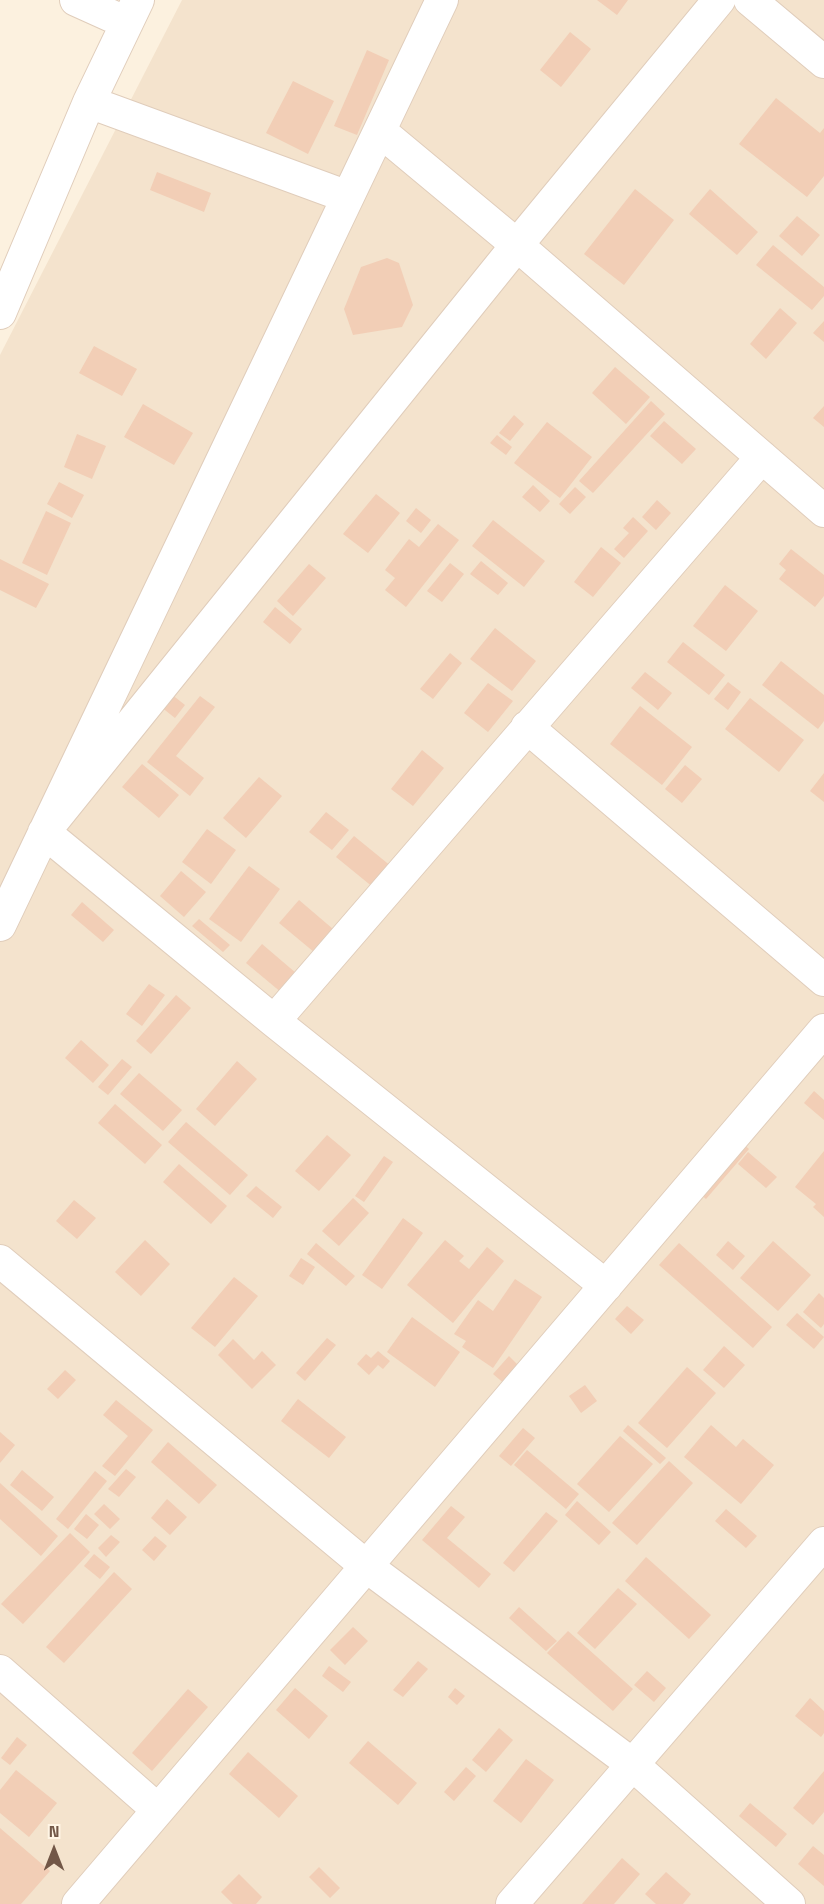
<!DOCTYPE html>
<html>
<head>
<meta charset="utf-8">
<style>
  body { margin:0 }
  #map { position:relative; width:824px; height:1904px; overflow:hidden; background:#fcf1df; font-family:"Space Grotesk",sans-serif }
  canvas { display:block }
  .north { position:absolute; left:24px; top:1820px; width:60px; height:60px; -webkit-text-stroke:4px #fff5e5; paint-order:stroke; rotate:0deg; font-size:16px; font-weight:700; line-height:24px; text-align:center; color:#725747 }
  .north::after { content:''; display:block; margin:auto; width:21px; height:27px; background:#725747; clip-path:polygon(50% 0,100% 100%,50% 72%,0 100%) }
</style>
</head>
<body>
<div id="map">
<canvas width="824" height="1904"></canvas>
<div class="north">N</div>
</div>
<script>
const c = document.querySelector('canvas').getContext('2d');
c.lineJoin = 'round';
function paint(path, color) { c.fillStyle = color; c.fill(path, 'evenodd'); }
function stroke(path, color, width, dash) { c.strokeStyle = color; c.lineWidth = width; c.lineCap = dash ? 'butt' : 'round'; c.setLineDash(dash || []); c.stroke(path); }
paint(new Path2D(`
  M182,0H824V1904H0V355Z`), '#f4e3cd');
paint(new Path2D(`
  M597,0H628L617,15Z
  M570,32L591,49L561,87L540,70Z
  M367,50L389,60L357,135L334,126Z
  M293,81L334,101L308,154L266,133Z
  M776,98L820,133L824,128V176L807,197L739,144Z
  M157,172L211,193L204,212L150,190Z
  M635,189L674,220L624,285L584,254Z
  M710,189L758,232L737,255L689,214Z
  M797,216L820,235L802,256L779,236Z
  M773,245L824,287V296L812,310L756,265Z
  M387,258L399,263L413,305L402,327L353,335L344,309L361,267Z
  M780,308L797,323L766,359L750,344Z
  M824,321V342L813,333Z
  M94,346L137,369L122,396L79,373Z
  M615,367L650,397L626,424L592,393Z
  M651,401L665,414L593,493L579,481Z
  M143,404L193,433L174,465L124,437Z
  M824,406V427L813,418Z
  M514,415L524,424L510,441L499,433Z
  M664,421L696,449L682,464L650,436Z
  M547,422L592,457L560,498L514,463Z
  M77,434L106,446L92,479L64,467Z
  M497,435L512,447L506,455L490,443Z
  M59,482L84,495L72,518L47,504Z
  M533,485L550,501L540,512L522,497Z
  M575,487L586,497L570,514L559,504Z
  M376,494L400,513L368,553L343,534Z
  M657,500L671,513L656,530L642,517Z
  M416,508L431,520L421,533L406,521Z
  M46,511L71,523L47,575L22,563Z
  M633,517L648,531L624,558L614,549L629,533L623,528Z
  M493,520L545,561L524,587L472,546Z
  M438,524L459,540L406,607L385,590L395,578L385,570L409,539L419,547Z
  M601,547L621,563L593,597L574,582Z
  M791,549L824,575V596L815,607L779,579L786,570L779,564Z
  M0,559L49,584L36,608L0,590Z
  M481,561L508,583L498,595L470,574Z
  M450,563L464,574L442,602L427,591Z
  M309,564L326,578L293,616L277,601Z
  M725,585L758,611L726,651L693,626Z
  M275,607L302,629L290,644L263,622Z
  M495,628L536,661L512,691L470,659Z
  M683,642L725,675L709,695L667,662Z
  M450,653L462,663L433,699L420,689Z
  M781,661L824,695V721L818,729L762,685Z
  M645,672L672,693L658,710L631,688Z
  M728,682L741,692L728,710L714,699Z
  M488,683L513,701L488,732L464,713Z
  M166,690L185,705L175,718L156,703Z
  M200,696L215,707L176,756L204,778L190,796L147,762Z
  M750,698L804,740L779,772L725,729Z
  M640,706L692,747L662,785L610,744Z
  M422,750L444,768L413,806L391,789Z
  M142,764L179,795L159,818L122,787Z
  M685,765L702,779L682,803L665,789Z
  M824,773V802L810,791Z
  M259,777L282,796L246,838L223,818Z
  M326,812L349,830L332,850L309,832Z
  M207,829L236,850L211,884L182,862Z
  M354,836L392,867L374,888L336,857Z
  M249,866L280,889L241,942L209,919Z
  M181,871L206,892L184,917L160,896Z
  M299,900L340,935L320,957L279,923Z
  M82,902L114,930L103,942L71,915Z
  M199,919L230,945L223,952L192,926Z
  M262,944L310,985L294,1003L246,963Z
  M149,984L165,995L142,1026L126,1014Z
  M176,995L191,1008L151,1054L136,1041Z
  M81,1040L109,1065L93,1083L65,1058Z
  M122,1059L132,1067L108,1095L98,1087Z
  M237,1061L257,1079L215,1126L196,1109Z
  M139,1073L182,1110L163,1131L120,1094Z
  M814,1091L824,1100V1120L804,1103Z
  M115,1104L162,1145L145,1164L98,1123Z
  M186,1122L248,1175L230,1195L168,1142Z
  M327,1135L351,1155L319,1191L295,1171Z
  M736,1138L749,1149L706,1199L693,1188Z
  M824,1151V1217L813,1207L816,1204L795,1187Z
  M748,1152L777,1177L766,1188L738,1164Z
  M384,1156L393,1162L364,1202L355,1196Z
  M179,1164L227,1206L211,1224L163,1182Z
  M256,1186L282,1207L273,1218L246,1196Z
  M353,1198L369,1213L339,1246L322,1231Z
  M74,1200L96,1218L77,1239L56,1221Z
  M403,1218L423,1233L382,1289L362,1275Z
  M145,1240L170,1264L141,1296L115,1272Z
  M445,1240L464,1256L459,1261L469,1269L487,1247L504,1261L453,1323L407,1285Z
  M728,1241L745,1256L733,1270L716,1255Z
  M773,1241L811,1275L778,1311L740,1278Z
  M316,1243L355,1276L346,1286L307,1254Z
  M679,1243L772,1327L753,1348L659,1265Z
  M301,1258L315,1267L303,1285L289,1276Z
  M234,1277L258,1296L215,1347L191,1328Z
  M515,1279L542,1297L493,1368L462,1347L466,1341L454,1334L478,1300L493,1311Z
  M819,1293L824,1298V1324L821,1328L803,1312Z
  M627,1306L644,1320L631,1334L615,1319Z
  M797,1313L824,1337L814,1349L786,1325Z
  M412,1317L460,1352L435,1387L387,1352Z
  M327,1338L336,1345L305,1381L296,1373Z
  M233,1339L254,1360L262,1351L276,1365L252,1389L218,1355Z
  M724,1346L745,1365L724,1388L703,1370Z
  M378,1351L390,1361L383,1369L378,1365L369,1375L357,1364L366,1354L371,1358Z
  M509,1356L521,1368L506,1385L493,1374Z
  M687,1367L716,1393L667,1448L638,1423Z
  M65,1370L76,1380L58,1399L47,1389Z
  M585,1385L597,1401L581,1413L569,1396Z
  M298,1399L346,1437L329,1458L281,1421Z
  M116,1400L153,1430L115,1476L102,1466L128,1436L103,1415Z
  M628,1425L666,1458L660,1464L623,1431Z
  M711,1425L736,1447L743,1439L774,1465L741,1504L684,1457Z
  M523,1428L535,1438L511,1466L499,1456Z
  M0,1432L15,1445L0,1463Z
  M620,1436L653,1464L609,1512L577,1484Z
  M168,1442L217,1485L199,1504L151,1462Z
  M527,1450L579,1494L566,1509L514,1465Z
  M669,1461L693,1483L637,1545L612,1523Z
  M126,1469L136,1477L119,1497L108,1489Z
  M22,1470L54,1497L42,1511L10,1485Z
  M95,1471L107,1481L68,1529L56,1519Z
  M0,1483L58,1536L41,1556L0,1519Z
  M167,1499L187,1517L170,1535L151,1518Z
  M577,1501L611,1532L599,1545L565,1515Z
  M104,1504L120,1519L110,1529L94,1514Z
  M451,1506L465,1517L447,1538L491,1574L479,1588L422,1540Z
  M726,1509L757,1536L746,1548L715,1521Z
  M546,1512L558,1521L514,1572L503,1563Z
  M86,1514L99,1525L87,1539L74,1529Z
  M70,1533L90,1552L23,1624L1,1604Z
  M111,1535L120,1542L106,1557L98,1548Z
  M155,1536L167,1546L154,1561L142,1550Z
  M94,1554L110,1567L100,1579L84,1566Z
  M646,1557L711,1615L689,1639L625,1581Z
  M114,1572L132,1589L64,1663L46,1647Z
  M618,1588L637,1604L595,1649L577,1633Z
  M519,1607L557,1641L546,1651L509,1618Z
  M353,1627L368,1641L345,1665L330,1650Z
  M568,1631L633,1689L613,1711L547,1653Z
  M418,1661L428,1669L403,1697L393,1690Z
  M329,1666L351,1682L343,1692L322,1676Z
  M647,1671L666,1688L654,1702L634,1685Z
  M295,1688L328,1716L309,1739L276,1710Z
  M455,1688L465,1696L457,1705L448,1697Z
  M188,1689L208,1707L152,1771L132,1753Z
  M810,1698L824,1711V1733L821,1737L795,1716Z
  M499,1728L513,1740L486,1772L472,1760Z
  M17,1737L27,1745L10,1765L1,1758Z
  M368,1741L417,1783L398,1805L349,1763Z
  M248,1752L298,1796L279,1818L229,1774Z
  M526,1759L554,1780L521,1823L493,1801Z
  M466,1767L476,1776L454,1801L444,1792Z
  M16,1770L57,1803L29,1837L0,1813V1790Z
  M824,1771V1812L813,1825L793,1808Z
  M750,1803L787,1834L776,1847L739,1816Z
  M0,1828L50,1871L21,1904H0Z
  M813,1846L824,1855V1886L798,1864Z
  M622,1858L640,1874L614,1904H582Z
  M319,1867L340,1888L330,1898L309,1877Z
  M666,1872L691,1894L683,1904H656L645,1894Z
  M239,1874L262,1897L256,1904H233L221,1892Z`), '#f2ceb6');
const minor = new Path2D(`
  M76,0L127,23
  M750,0L824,62
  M89,102L348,197
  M380,131L517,245L824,511
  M0,313L89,102L138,0
  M527,727L824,980
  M0,925L442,0
  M274,1021L762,457
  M0,1261L366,1566L632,1764L789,1904
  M606,1286L274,1021L44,832L517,245L719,0
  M0,1671L158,1810
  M78,1904L824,1030
  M512,1904L824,1543`);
stroke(minor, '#e0cdbb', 34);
stroke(minor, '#fff', 32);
</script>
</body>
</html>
